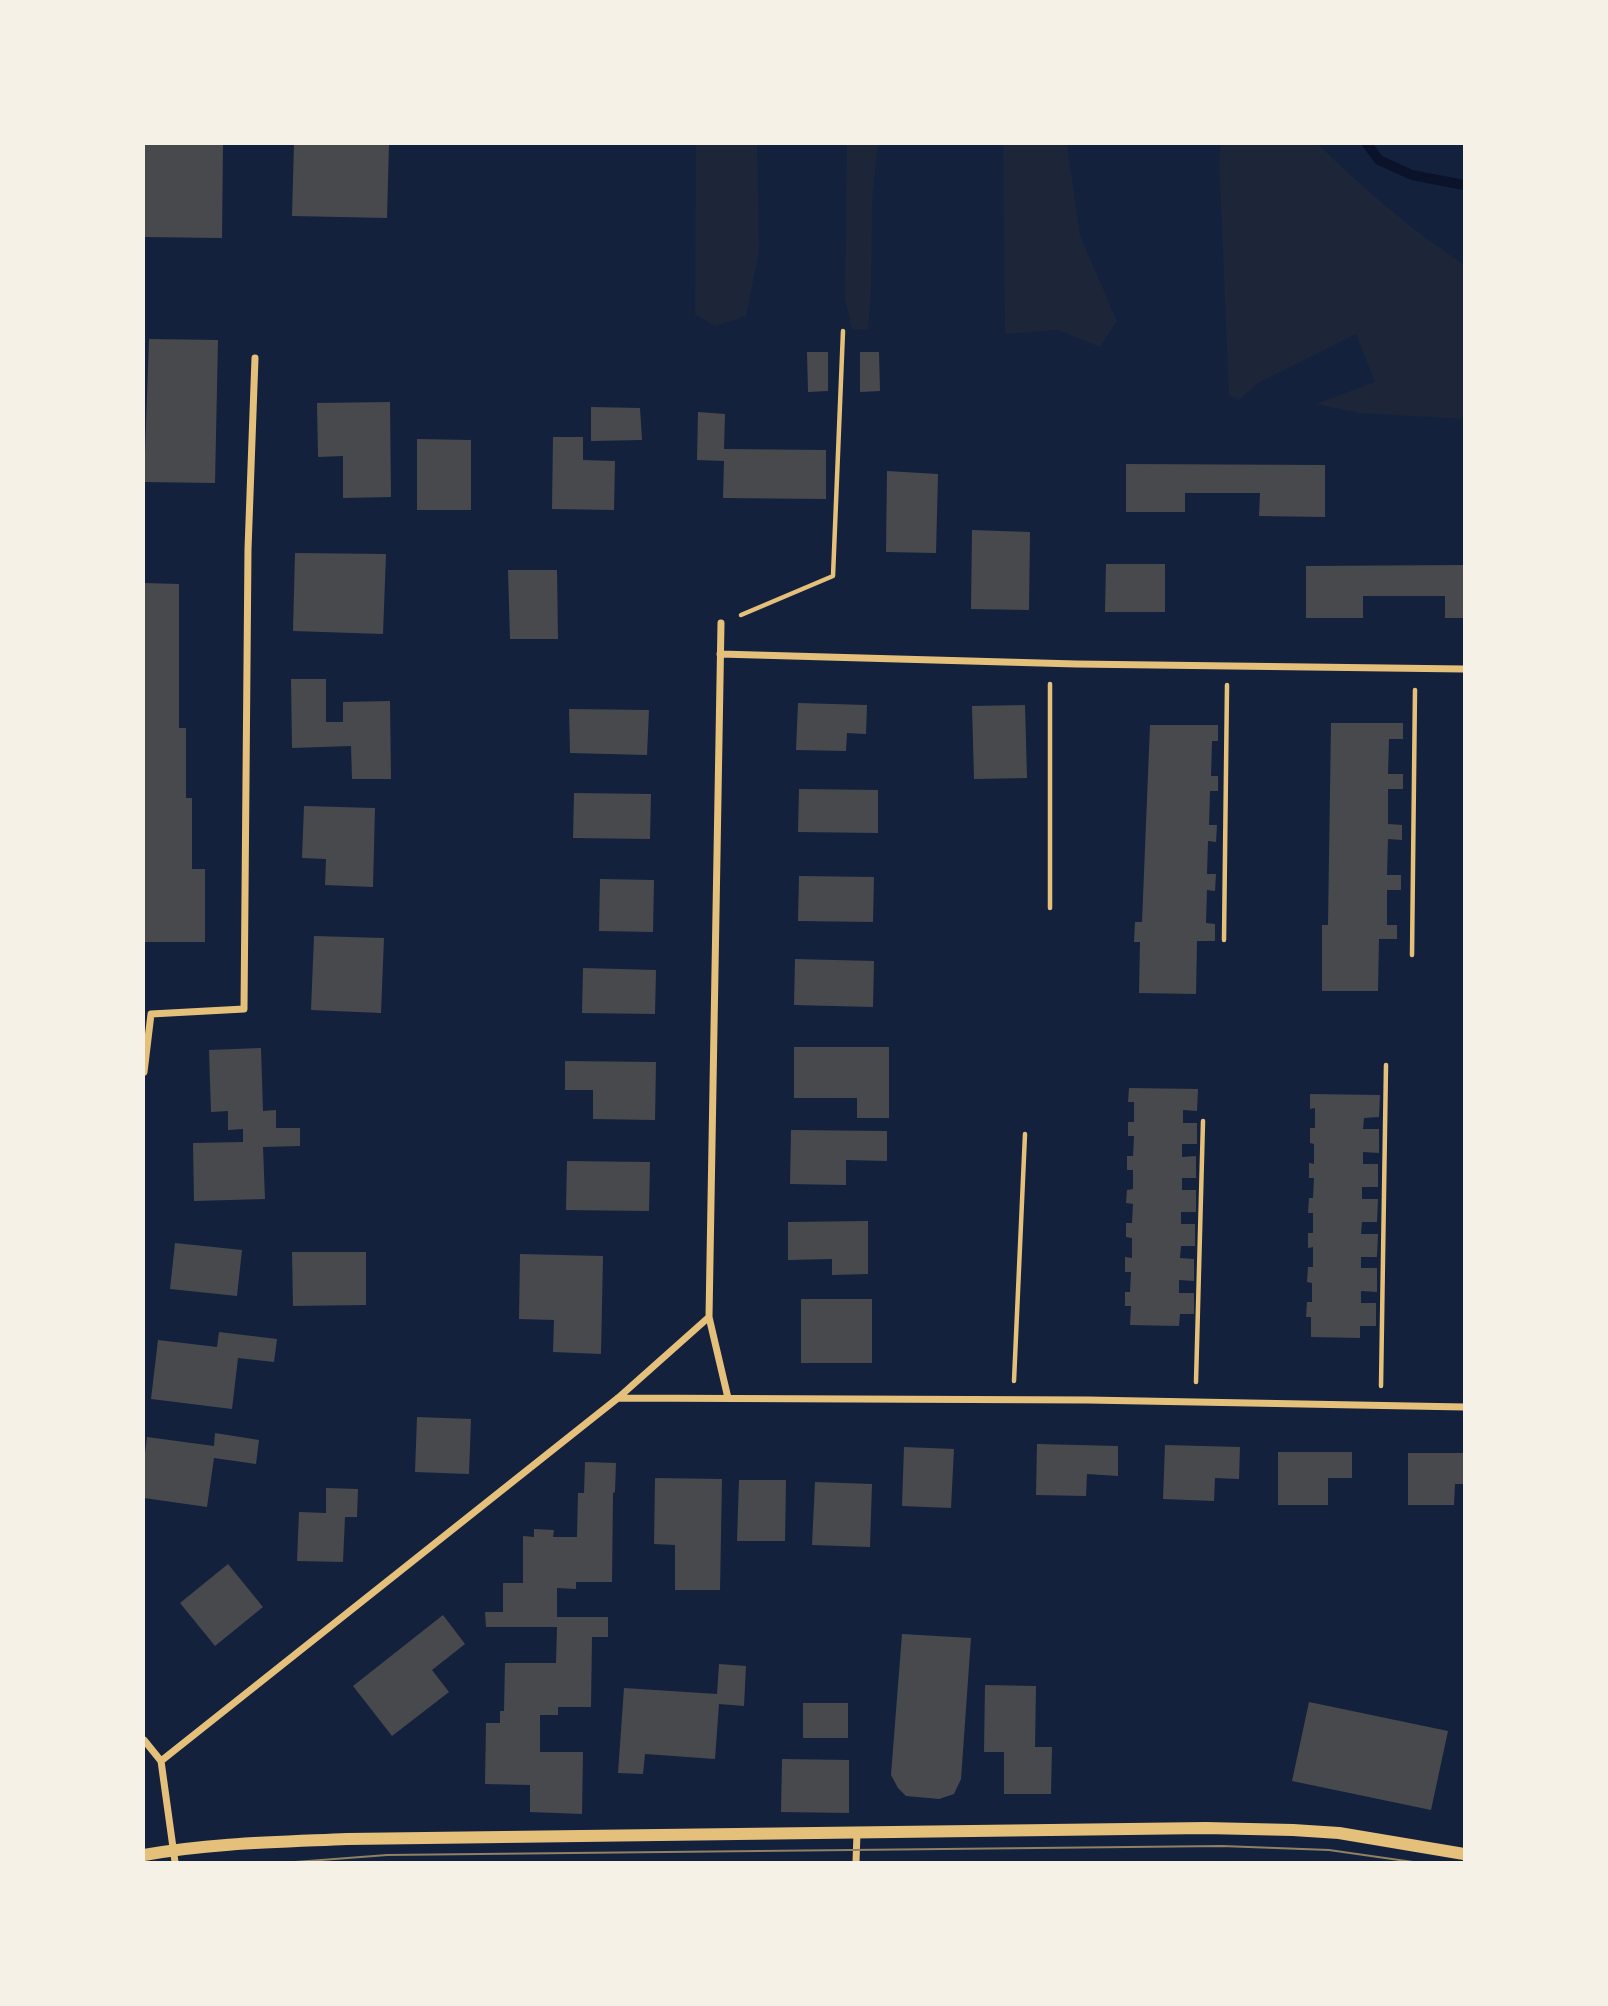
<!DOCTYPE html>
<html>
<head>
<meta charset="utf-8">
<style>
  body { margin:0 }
  #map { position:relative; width:1608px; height:2006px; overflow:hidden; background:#14213d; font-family:"Golos Text",sans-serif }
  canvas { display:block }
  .frame { position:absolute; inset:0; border:145px solid #f6f1e7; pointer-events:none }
</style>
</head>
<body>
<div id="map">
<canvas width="1608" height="2006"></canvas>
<div class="frame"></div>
</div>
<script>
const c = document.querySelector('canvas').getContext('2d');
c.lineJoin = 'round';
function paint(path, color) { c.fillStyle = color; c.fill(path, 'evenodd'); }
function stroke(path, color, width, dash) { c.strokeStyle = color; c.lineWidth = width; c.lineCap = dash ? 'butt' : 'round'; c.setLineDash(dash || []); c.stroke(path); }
paint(new Path2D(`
  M696,144H757L759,251L746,316L715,326L695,314Z
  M847,144H878L872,200L871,291L868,329L852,330L845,298Z
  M1003,144H1067L1080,236L1117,321L1100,347L1058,330L1005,334Z
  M1221,144H1318C1363,189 1412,230 1464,265V419L1359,413L1316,404L1375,382L1356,334L1258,383L1239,400L1229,395L1219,155Z`), '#1d2539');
stroke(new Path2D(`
  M1367,144L1379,160L1412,175L1464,185`), '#0b132b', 10);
paint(new Path2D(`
  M144,144H223L222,238L144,237Z
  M294,144H389L387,218L292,216Z
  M149,339L218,340L215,483L144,482Z
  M807,352H828V391L808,392Z
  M860,352H879L880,391L860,392Z
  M390,402L391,497L343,498V456L318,457L317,403Z
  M591,407L640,408L642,440L591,441Z
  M698,412L725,414L724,449L826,450V499L723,498L724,461L697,460Z
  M553,437H583V460L615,461L614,510L552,509Z
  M417,439L471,440V510H417Z
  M1126,464L1325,465V517L1259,516L1260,493H1185V512H1126Z
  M887,471L938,474L936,553L886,552Z
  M972,530L1030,532L1029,610L971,609Z
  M295,553L386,554L383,634L293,631Z
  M1106,564H1165V612H1105Z
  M1464,565V618H1445V596H1363V618H1306V566Z
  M508,570H557L558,639H510Z
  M144,583L179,584V728H186V798H192V869H205V942H144Z
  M291,679H326V722H343V702L390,701L391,779H352L351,746L292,748Z
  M798,703L867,705L866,734L847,733L846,751L796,750Z
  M1025,705L1027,778L974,779L972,706Z
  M569,709L649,710L647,755L570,753Z
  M1331,723H1403V739H1389L1388,774H1403V789H1388V824L1402,825V840L1388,839L1387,875H1401V890H1387V925H1397V939H1379L1378,991H1322V925H1328Z
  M1150,725H1218V741H1212L1211,776H1218V791H1210L1209,825H1217L1216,842L1208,841L1207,874H1216L1215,891L1207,890L1206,923L1215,924V941H1197L1196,994L1139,993L1140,942H1134L1135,922H1142Z
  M799,789L878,790V833L798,832Z
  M574,793L651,794L650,839L573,838Z
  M304,806L375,808L373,887L325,885L326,859L302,858Z
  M799,876L874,877L873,922L798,921Z
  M600,879L654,880L653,932L599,931Z
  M314,936L384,938L381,1013L311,1010Z
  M795,959L874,961L873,1007L794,1005Z
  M583,968L656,970L655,1014L582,1013Z
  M794,1047H889V1118H857V1098H794Z
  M261,1048L263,1111L276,1110V1128H300V1146L263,1147L265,1199L194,1201L193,1143L243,1142V1129L228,1130V1111L211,1112L209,1050Z
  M565,1061L656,1062L655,1120L593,1119V1090H565Z
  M1129,1088L1198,1089L1197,1111L1183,1110V1123H1197V1144H1182V1157L1196,1156V1178H1182V1190H1196V1212H1181V1224H1195V1246H1181L1180,1258L1194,1259V1281L1179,1280V1293H1194V1314H1180L1179,1326L1130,1325L1131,1306H1125V1292H1130L1131,1272H1125V1257L1132,1258V1238L1126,1237V1223H1132L1133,1204L1126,1203L1127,1190L1133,1189V1170H1127V1156H1133L1134,1136H1128V1122H1134V1102H1128Z
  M1310,1094L1380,1095L1379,1117L1364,1118L1363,1129H1379V1153L1363,1152V1164H1378V1187H1362V1199H1378L1377,1222H1362L1361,1234H1378L1377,1257H1361V1268H1377V1292L1361,1291V1303H1376V1326H1360V1338L1311,1337V1317H1306L1307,1302H1312V1283L1307,1282L1308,1267H1313V1247L1308,1248V1233H1313V1213H1308L1309,1198H1313L1314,1178H1309V1163L1314,1164V1144L1310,1143V1128H1315V1108L1310,1109Z
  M791,1130L887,1131V1161L846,1160V1185L790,1184Z
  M567,1161L650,1162L649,1211L566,1210Z
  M868,1221V1274L832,1275V1259L788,1260V1222Z
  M175,1243L242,1250L237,1296L170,1289Z
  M292,1252H366V1305L293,1306Z
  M520,1254L603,1256L601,1354L553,1352L554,1320L519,1319Z
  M801,1299H872V1363H801Z
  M219,1332L277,1339L274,1362L238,1358L232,1409L151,1399L158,1340L217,1347Z
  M417,1417L471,1419L469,1474L415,1472Z
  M215,1433L259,1440L256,1464L214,1458L207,1507L144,1498V1462L147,1437L214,1446Z
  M1037,1444L1118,1446V1476L1087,1474L1086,1496L1036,1495Z
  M1165,1445L1240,1447L1239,1479L1215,1478L1214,1501L1163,1499Z
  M904,1447L954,1449L951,1508L902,1506Z
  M1278,1452H1352V1478H1328V1505H1278Z
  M1408,1453H1464V1484H1455L1454,1505H1408Z
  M585,1462L616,1463L615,1492L613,1493L612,1582H576V1589L557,1588V1617H608V1637H592L591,1707H558V1715H540V1752H583L582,1814L530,1812V1785L485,1784L486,1723H500V1711H504L505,1663H556L557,1627H486L485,1612H503V1583H523V1536L534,1537V1529L554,1530L553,1537H577L578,1493H584Z
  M655,1478L722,1479L720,1590H675V1545L654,1544Z
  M739,1480H786L785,1541H737Z
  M815,1482L872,1484L870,1547L812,1545Z
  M326,1488L358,1489L357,1517H345L343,1562L297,1561L299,1512L326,1513Z
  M228,1564L263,1607L215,1646L180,1603Z
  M443,1615L465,1644L432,1670L449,1692L392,1736L353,1686Z
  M902,1634L971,1638L961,1779L954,1794L939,1799L906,1796L898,1788L891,1775Z
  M719,1664L746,1666L744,1706L719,1704L715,1759L645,1754L643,1774L618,1773L624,1688L717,1694Z
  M985,1685L1036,1686L1035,1747H1052L1051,1794H1004V1752H984Z
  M1309,1702L1448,1731L1431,1810L1292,1781Z
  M803,1703H848V1738H803Z
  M782,1759L849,1760V1813L781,1812Z`), '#48494c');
stroke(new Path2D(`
  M741,615L833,576L843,331
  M1050,684V908
  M1224,940L1227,685
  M1412,955L1415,690
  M1014,1381L1025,1134
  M1196,1382L1203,1121
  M1381,1386L1386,1065`), '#e5c07b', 4.5);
stroke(new Path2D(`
  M720,654L1076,664L1464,669
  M144,1072L151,1014L244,1009L248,549L255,358
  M709,1317L728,1398
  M618,1398L1088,1400L1464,1407
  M144,1740L161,1761L175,1862
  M161,1761L618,1398L709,1317L721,623
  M856,1862L857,1833`), '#e5c07b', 7);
stroke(new Path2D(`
  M144,1855C210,1843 279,1842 347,1839L1206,1828L1293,1830L1339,1833L1464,1854`), '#e5c07b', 12);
stroke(new Path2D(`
  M295,1862L387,1855L1222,1846L1329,1850L1413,1862`), '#918062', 2);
</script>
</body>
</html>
